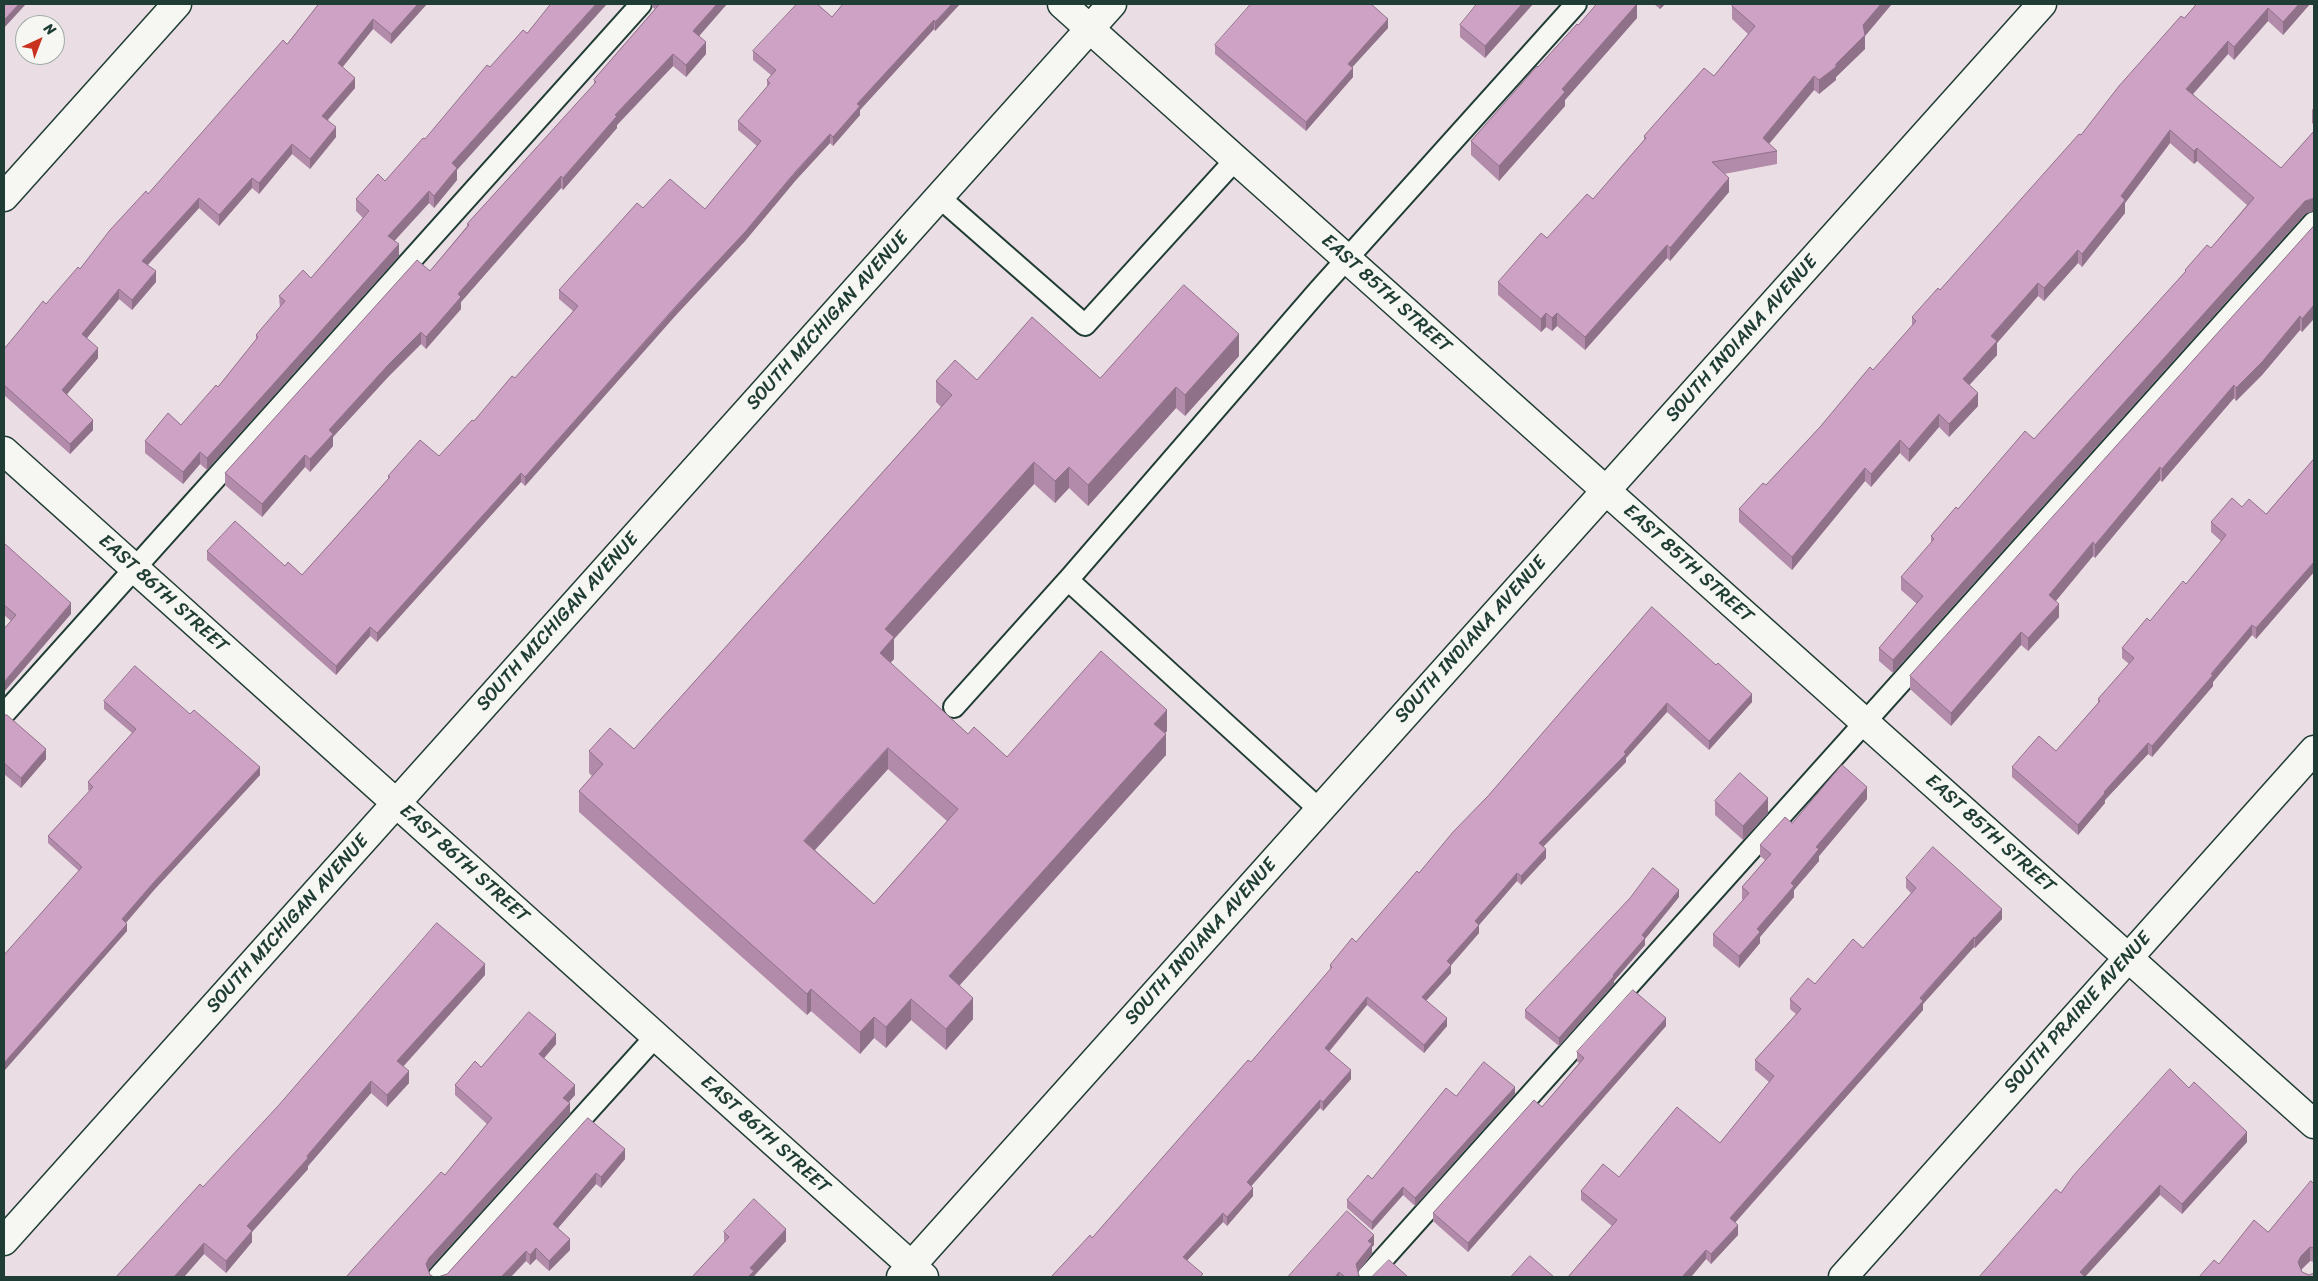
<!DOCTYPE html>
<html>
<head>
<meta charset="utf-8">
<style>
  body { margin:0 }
  #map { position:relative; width:2318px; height:1281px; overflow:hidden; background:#eadde4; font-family:Sriracha,sans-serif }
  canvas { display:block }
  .frame { position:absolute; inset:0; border:5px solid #1f3d34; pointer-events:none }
  .north { position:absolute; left:15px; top:15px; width:50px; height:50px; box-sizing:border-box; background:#f6f6f2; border:1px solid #a0aca6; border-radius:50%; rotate:43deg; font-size:14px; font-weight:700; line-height:20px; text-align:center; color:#1f3d34 }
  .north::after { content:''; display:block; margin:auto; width:18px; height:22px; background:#c8321e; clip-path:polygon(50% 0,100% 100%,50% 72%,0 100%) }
</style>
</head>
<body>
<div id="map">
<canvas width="2318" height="1281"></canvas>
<div class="frame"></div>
<div class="north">N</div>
</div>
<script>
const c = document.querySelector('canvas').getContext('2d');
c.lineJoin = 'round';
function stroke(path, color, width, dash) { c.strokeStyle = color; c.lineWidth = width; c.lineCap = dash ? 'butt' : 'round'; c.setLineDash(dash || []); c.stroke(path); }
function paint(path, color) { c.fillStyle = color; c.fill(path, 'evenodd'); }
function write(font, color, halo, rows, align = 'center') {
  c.font = font + ' Sriracha,sans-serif'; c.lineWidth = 4; c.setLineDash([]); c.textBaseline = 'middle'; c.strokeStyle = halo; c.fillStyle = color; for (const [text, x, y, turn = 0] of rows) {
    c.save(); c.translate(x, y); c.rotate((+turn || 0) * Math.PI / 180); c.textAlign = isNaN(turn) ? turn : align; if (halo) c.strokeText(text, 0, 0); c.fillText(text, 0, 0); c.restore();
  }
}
const service = new Path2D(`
  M939,197L1085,325L1236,159
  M1068,580L1318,291L1576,4
  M954,707L1068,580L1320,810
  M4,714L641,4
  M438,1277L656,1036
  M1367,1277L2314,222`);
const minor = new Path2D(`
  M1062,4L2314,1124
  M4,197L177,4
  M4,451L924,1277
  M4,1241L1112,4
  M901,1277L2042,4
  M1843,1277L2314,750`);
stroke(service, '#1f3d34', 24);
stroke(minor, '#1f3d34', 31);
stroke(service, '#f6f6f2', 20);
stroke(minor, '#f6f6f2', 28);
paint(new Path2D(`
  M319,4H427L391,44L373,29L342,67L355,88L328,120L336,137L310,169L292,154L259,194L252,188L219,226L199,208L148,265L156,282L132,310L119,299L87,338L98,358L67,394L93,430L70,454L4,395V349L80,269L148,194L287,44Z
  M652,4H727L699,36L706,54L686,77L673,66L617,125V128L563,190L561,188L461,302V309L426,349L421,344L389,376L333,437V446L310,472L305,467L262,517L225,485V473L430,271L467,226V224L594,85V80L655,9L652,7Z
  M843,4H960L935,31L934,29L860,110V115L833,146L830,143L796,180L745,241L676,315L525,486L521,482L377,642L370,636L336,675L207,560V551L285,566L302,575L388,479V476L439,456L474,421L515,378L573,311L559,299V290L643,208L705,209L757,146L738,130V121L767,87V80L771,75L753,60V51L832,17Z
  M1533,4L1485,58L1460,37V25Z
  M1637,4V18L1565,100V106L1499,181L1471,155V141L1578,25Z
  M1654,4H1665L1660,9Z
  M1891,4V5L1865,36V49L1836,77V80L1819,94L1814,90L1769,144L1777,151V164L1724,174L1729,192L1670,261L1667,258L1585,350L1557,326L1552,331L1546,327L1541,332L1498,295V282L1593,199L1644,140V136L1714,76L1748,34L1732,19V6Z
  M2197,4H2310L2283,35L2268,21L2234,60L2228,54L2193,94L2305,214L1893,673L1879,661V648L1917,604L1901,590V577L1931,543V536L1958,509L2034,439L2185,272V270L2211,248L2247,205L2197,161L2194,164L2170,143L2125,203V213L2082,267L2078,263L2044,301L2038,296L1997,343V355L1969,385L1978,406L1949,437L1939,427L1909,462L1900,453L1871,487L1865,481L1792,570L1739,522V509L1766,485L1873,370L1912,327V317L1940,290L2081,135Z
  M1388,28L1352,67L1353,77L1306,131L1215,54V45Z
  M2314,107V125L2312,123V110Z
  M457,170V180L434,208L429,203L394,241L399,256L207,470L200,464L183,484L145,453V441L181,425L218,387L256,340V335L280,308L279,296L311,278L363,218L356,211V199L385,181Z
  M2314,226V319L2302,332L2300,330L2262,375L2236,401L2234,398L2162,482L2160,480L2095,558L2093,556L2056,601L2059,617L2028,651L2021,645L1951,726L1910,689V676Z
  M1239,356L1185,416L1176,408L1088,506L1069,488L1055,503L1034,484L894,639V659L890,663L968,734L1007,757L1167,731L1165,733L1166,755L960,985L973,1019L946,1050L911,1020L886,1048L874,1038L860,1054L811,1011L807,1015L579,812V791L592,776L589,773V751L634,749L941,407L936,402V381L1100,378ZM888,769L947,821L874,904L815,850Z
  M2314,459V572L2256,639L2252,635L2213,682V686L2152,757L2148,754L2105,800V803L2078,835L2012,777V767L2056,751L2098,703V699L2129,664L2122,658V648L2150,621L2186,584L2221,541L2211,532V522L2242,507L2266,514Z
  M4,543L71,614L11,621L4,615Z
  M1652,607L1752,702L1709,750L1667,712L1626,758V762L1543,847L1546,858L1521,885L1517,881L1479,925V933L1451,965V973L1426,1001L1447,1026L1424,1053L1367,1005L1329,1052L1351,1079L1323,1111L1320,1108L1251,1186L1253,1196L1227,1226L1223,1222L1187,1260L1203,1277L1092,1238L1251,1062L1330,970V965L1356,942L1419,873L1488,796Z
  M104,701L260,775L154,890L126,923L127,931L4,1071V955L79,871L48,843V836L90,791L88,790V782L132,733L104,709Z
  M4,715L46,759L21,788L4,774Z
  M1867,799L1819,856V861L1794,890V897L1760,937V943L1739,968L1713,946V934L1743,900L1742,899V887L1765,860L1760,856V845L1792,823Z
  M1715,801L1768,813L1743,840L1715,815Z
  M1906,878L2002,919L1975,948L1974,947L1923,1004V1010L1735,1223L1738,1235L1711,1264L1706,1259L1691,1277H1568L1612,1226L1581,1200V1191L1720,1143L1769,1082L1755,1070V1060L1796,1014L1790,1009V999L1815,984L1863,948L1911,893L1906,888Z
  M1679,897L1645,939V945L1614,981V984L1559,1046L1525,1018V1010Z
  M485,975L403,1067L409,1083L387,1107L371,1093L308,1166V1169L252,1232V1242L226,1273L204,1254L184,1277H116L203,1187Z
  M1666,1026L1468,1252L1433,1221V1213L1542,1107L1579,1063L1577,1061V1052Z
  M556,1044L544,1058L575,1095L568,1102L570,1114L429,1269L346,1277L445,1175L487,1124L455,1095V1085L481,1067Z
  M1515,1094L1415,1206L1403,1195L1372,1230L1347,1208V1200L1372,1179L1456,1096Z
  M588,1118L625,1159L601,1188L596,1184L558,1228L570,1250L549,1271L536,1259L530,1265L526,1261L447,1274Z
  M2247,1142L2182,1214L2160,1195L2061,1193Z
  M2314,1184V1262L2310,1261L2301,1269L2302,1272L2314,1277L2219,1264L2268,1232Z
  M724,1232L786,1241L754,1276V1277L724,1243Z
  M1374,1245L1372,1247V1254L1358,1272L1359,1276L1362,1277H1288Z`), '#b18ba9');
paint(new Path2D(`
  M19,4H26L4,28V20Z
  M418,4H427L391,44V34Z
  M596,4H607L457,170V180L434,208V196L452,163Z
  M717,4H727L693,43V31Z
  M952,4H960L935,31V22Z
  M1522,4H1533L1485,58V46Z
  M1637,4V18L1565,100V106L1499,181V166L1562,89Z
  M1660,4H1665L1660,9Z
  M1881,4H1891V5L1865,36V49L1836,77V64L1863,25Z
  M2299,4H2310L2283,35V22Z
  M2268,8V21L2234,60V47Z
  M373,19V29L338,73V63Z
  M1388,19V28L1348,72V64Z
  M934,20V29L860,110V115L833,146V137L857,104Z
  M2228,41V54L2186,102V89Z
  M706,42V54L686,77V65Z
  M673,54V66L617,125V128L563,190V178L615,115Z
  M1836,67V80L1819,94V80Z
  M1353,68V77L1306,131V122Z
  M1814,76V90L1763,151V138Z
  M355,78V88L322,126V116Z
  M336,127V137L310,169V159Z
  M2170,130V143L2125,203V213L2082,267V254L2121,196Z
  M830,134V143L796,180L745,241L676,315L525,486V477Z
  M292,144V154L259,194V183Z
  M2197,148V161L2194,164V151Z
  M561,176V188L461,302V309L426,349V337L458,294Z
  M252,178V188L219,226V215Z
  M1729,178V192L1670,261V248Z
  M429,191V203L388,248V236Z
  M199,198V208L142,271V261Z
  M2314,198V211L2305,214L1893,673V660L2305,201Z
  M399,244V256L207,470V458Z
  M1667,245V258L1585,350V337Z
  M2078,250V263L2044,301V288Z
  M156,271V282L132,310V300Z
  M2038,283V296L1997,343V355L1963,392V379L1991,336Z
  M119,289V299L82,344V334Z
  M2314,305V318L2302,332V319Z
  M1546,313V327L1541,332V319Z
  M1557,313V326L1552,331V318Z
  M2300,316V330L2262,375L2236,401V388Z
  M421,332V344L389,376L333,437V446L310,472V459L329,430L389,364Z
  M1239,334V356L1185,416V395Z
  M98,348V358L62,400V390Z
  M2234,385V398L2162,482V469Z
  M1176,387V408L1088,506V485Z
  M1978,393V406L1949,437V424Z
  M1939,414V427L1909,462V449Z
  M93,420V430L70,454V444Z
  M1900,440V453L1871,487V474Z
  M200,452V464L183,484V472Z
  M305,455V467L262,517V504Z
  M1034,462V484L894,639V659L880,674V653L885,629Z
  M1069,467V488L1055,503V481Z
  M2160,467V480L2095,558V545Z
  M1865,468V481L1792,570V557Z
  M521,473V482L377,642V633Z
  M2093,542V556L2049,609V595Z
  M2314,562V572L2256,639V628Z
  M71,603V614L4,692V682Z
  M2059,604V617L2028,651V638Z
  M2252,625V635L2213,682V686L2152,757V746Z
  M370,627V636L336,675V666Z
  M2021,632V645L1951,726V713Z
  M1752,694V702L1709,750V741Z
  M1667,703V712L1626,758V762L1539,851V843L1624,752Z
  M1167,710V731L1154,745V724Z
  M1166,734V755L949,997V976Z
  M2148,743V754L2105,800V803L2078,835V825L2104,792Z
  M888,748V769L804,862V841Z
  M46,749V759L21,788V778Z
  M260,767V775L154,890L122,927V919L154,882Z
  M1867,787V799L1819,856V861L1794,890V897L1760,937V943L1739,968V956L1757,929L1816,847Z
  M1768,798V813L1743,840V826Z
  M1546,849V858L1521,885V876Z
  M1517,873V881L1479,925V933L1447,970V961L1475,921Z
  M1679,890V897L1645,939V945L1614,981V984L1559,1046V1038L1613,975L1642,935Z
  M2002,909V919L1975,948V938Z
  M127,924V931L4,1071V1063Z
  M1974,937V947L1923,1004V1010L1730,1228V1218Z
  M485,964V975L397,1073V1061Z
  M1451,965V973L1422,1005V997Z
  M811,989V1011L807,1015V994Z
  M1367,997V1005L1325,1056V1048Z
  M973,998V1019L946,1050V1029Z
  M911,999V1020L886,1048V1027Z
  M874,1017V1038L860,1054V1032Z
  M1447,1018V1026L1424,1053V1045Z
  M1666,1018V1026L1468,1252V1243Z
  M556,1034V1044L539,1064V1054Z
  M1351,1070V1079L1323,1111V1102Z
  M409,1071V1083L387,1107V1095Z
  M371,1081V1093L308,1166V1169L252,1232V1242L226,1273V1261L247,1226Z
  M575,1085V1095L563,1109V1098Z
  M1515,1087V1094L1415,1206V1198Z
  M1320,1100V1108L1247,1191V1182Z
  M570,1103V1114L429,1269L426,1275V1264L429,1258Z
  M2247,1132V1142L2182,1214V1204Z
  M625,1149V1159L601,1188V1177Z
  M596,1173V1184L553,1234V1224Z
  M2160,1185V1195L2085,1277L2080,1272Z
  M1403,1187V1195L1372,1230V1222Z
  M1253,1188V1196L1227,1226V1217Z
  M1223,1213V1222L1183,1265V1257Z
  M1738,1225V1235L1711,1264V1254Z
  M786,1229V1241L754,1276V1277H748L750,1268Z
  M1374,1235V1245L1372,1247V1254L1356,1274V1264L1368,1241Z
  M570,1239V1250L549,1271V1261Z
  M204,1243V1254L184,1277H174Z
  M2310,1247V1261L2301,1270L2298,1262L2301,1256Z
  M536,1248V1259L530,1265V1255Z
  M1706,1250V1259L1691,1277H1682Z
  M526,1251V1261L511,1277H501Z
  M1339,1272V1277H1335Z`), '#90718a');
const building = new Path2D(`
  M4,4H19L4,20Z
  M319,4H418L391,34L373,19L338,63L355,78L322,116L336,127L310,159L292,144L259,183L252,178L219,215L199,198L142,261L156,271L132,300L119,289L82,334L98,348L62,390L93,420L70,444L4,385V349L19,331L43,301L46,304L78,267L80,269L110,230L146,191L148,194L283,40L287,44Z
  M551,4H596L452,163L457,168L434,196L429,191L388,236L399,244L207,458L200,452L183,472L145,441L168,413L181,425L216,385L218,387L258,337L256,335L285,301L279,296L303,270L311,278L369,211L356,199L378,174L385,181L423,138L425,139L487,65L490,67L523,30L527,33Z
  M660,4H717L693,31L706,42L686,65L673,54L615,115L617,116L563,178L561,176L458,294L461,297L426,337L421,332L389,364L329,430L333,434L310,459L305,455L262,504L225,473L417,260L430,271L469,225L467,224L596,82L594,80Z
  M797,4H817L832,17L843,4H952L935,22L934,20L857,104L860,106L833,137L830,134L796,171L745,232L676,306L525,477L521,473L377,633L370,627L336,666L207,551L235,521L285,566L288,562L302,575L390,477L388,476L420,440L439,456L472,420L474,421L512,376L515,378L578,306L559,290L637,203L643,208L670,179L705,209L761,141L738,121L770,83L767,80L776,70L753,51Z
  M1251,4H1371L1388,19L1348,64L1353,68L1306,122L1215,45Z
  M1477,4H1522L1485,46L1460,25Z
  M1597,4H1637L1562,89L1565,92L1499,166L1471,141L1537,66L1538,67L1577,24L1578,25Z
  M1734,4H1881L1863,25L1865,35L1836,64V67L1819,80L1814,76L1763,138L1777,151L1712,162L1729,178L1670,248L1667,245L1585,337L1557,313L1552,318L1546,313L1541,319L1498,282L1541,233L1547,238L1587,194L1593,199L1646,138L1644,136L1704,68L1714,76L1755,26L1732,6Z
  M2197,4H2299L2283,22L2268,8L2234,47L2228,41L2186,89L2281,168L2314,131V198L2305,201L1893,660L1879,648L1923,596L1901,577L1934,539L1931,536L1956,507L1958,509L2025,431L2034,439L2186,271L2185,270L2207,245L2211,248L2254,198L2197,148L2194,151L2170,130L2121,196L2125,200L2082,254L2078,250L2044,288L2038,283L1991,336L1997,341L1963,379L1978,393L1949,424L1939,414L1909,449L1900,440L1871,474L1865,468L1792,557L1739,509L1763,483L1766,485L1820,427L1870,367L1873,370L1916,321L1912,317L1938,288L1940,290L2079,134L2081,135L2119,86L2181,16L2184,18Z
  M2314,226V305L2302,319L2300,316L2262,362L2236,388L2234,385L2162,469L2160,467L2095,545L2093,542L2049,595L2059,604L2028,638L2021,632L1951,713L1910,676Z
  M1184,285L1239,334L1185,395L1176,387L1088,485L1069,467L1055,481L1034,462L885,629L894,637L880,653L968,734L974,727L1007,757L1101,651L1167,710L1154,724L1166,734L949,976L973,998L946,1029L911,999L886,1027L874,1017L860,1032L811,989L807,994L579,791L603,764L589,751L610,728L634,749L952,395L936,381L955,360L977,380L1032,317L1100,378ZM888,748L958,809L874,904L804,841Z
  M2314,459V562L2256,628L2252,625L2211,674L2213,675L2152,746L2148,743L2104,792L2105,793L2078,825L2012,767L2039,736L2056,751L2100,701L2098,699L2134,658L2122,648L2147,618L2150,621L2183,581L2186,584L2226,535L2211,522L2232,498L2242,507L2249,499L2266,514Z
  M4,543L71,603L4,682V629L16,615L4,605Z
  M1652,607L1716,665L1718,663L1752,694L1709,741L1667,703L1624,752L1626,754L1539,843L1546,849L1521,876L1517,873L1475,921L1479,925L1447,961L1451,965L1422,997L1447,1018L1424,1045L1367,997L1325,1048L1351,1070L1323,1102L1320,1100L1247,1182L1253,1188L1227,1217L1223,1213L1183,1257L1203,1274L1200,1277H1051L1090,1235L1092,1238L1248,1060L1251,1062L1332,967L1330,965L1352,938L1356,942L1417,871L1419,873L1453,832L1488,796Z
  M135,666L190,714L194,710L260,767L154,882L122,919L127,924L4,1063V955L82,867L48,836L93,787L88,782L136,729L104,701Z
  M4,715H7L46,749L21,778L4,763Z
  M1842,765L1867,787L1816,847L1819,849L1791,883L1794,886L1757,929L1760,932L1739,956L1713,934L1749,893L1742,887L1771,854L1760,845L1785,817L1792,823Z
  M1740,773L1768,798L1743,826L1715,801Z
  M1933,847L2002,909L1975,938L1974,937L1920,998L1923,1001L1730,1218L1738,1225L1711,1254L1706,1250L1682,1277H1568L1617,1220L1581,1191L1603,1164L1619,1177L1677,1107L1720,1143L1774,1076L1755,1060L1801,1009L1790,999L1808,978L1815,984L1853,939L1863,948L1916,888L1906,878Z
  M1653,868L1679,890L1642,935L1645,938L1613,975L1614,976L1559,1038L1525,1010L1630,898Z
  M437,923L485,964L397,1061L409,1071L387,1095L371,1081L307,1156L308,1158L247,1226L252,1231L226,1261L204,1243L174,1277H116L200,1184L203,1187L278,1106Z
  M1633,990L1666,1018L1468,1243L1433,1213L1534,1100L1542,1107L1584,1058L1577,1052Z
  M529,1012L556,1034L539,1054L575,1085L563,1098L570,1103L429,1258L426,1264L430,1275L434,1277H346L441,1172L445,1175L492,1118L455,1085L475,1061L481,1067Z
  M1484,1062L1515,1087L1415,1198L1403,1187L1372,1222L1347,1200L1368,1175L1372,1179L1446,1088L1456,1096Z
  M2170,1069L2189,1088L2194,1082L2247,1132L2182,1204L2160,1185L2080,1272L2085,1277H1979L2056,1189L2061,1193L2073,1176Z
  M588,1118L625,1149L601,1177L596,1173L553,1224L570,1239L549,1261L536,1248L530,1255L526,1251L501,1277H438L447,1274Z
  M2311,1181L2314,1184V1248L2310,1247L2301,1256L2298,1262L2302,1272L2309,1275L2314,1273V1277H2199L2214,1260L2219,1264L2254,1220L2268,1232Z
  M754,1199L786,1229L750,1268L754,1271L748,1277H692L729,1237L724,1232Z
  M1347,1211L1374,1235L1368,1241L1372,1244L1356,1264L1359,1276L1362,1277H1345L1339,1272L1335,1277H1288Z
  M1530,1256L1554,1277H1511Z
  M1389,1260L1408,1277H1372Z`);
paint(building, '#cea2c5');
stroke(building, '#90718a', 1);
write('19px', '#1f3d34', '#f6f6f2', [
  ["EAST 85TH STREET",1386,294,42],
  ["SOUTH MICHIGAN AVENUE",828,321,-48],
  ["SOUTH INDIANA AVENUE",1742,339,-48],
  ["EAST 85TH STREET",1688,564,42],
  ["EAST 86TH STREET",163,594,42],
  ["SOUTH MICHIGAN AVENUE",558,622,-48],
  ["SOUTH INDIANA AVENUE",1471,640,-48],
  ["EAST 85TH STREET",1990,834,42],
  ["EAST 86TH STREET",464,864,42],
  ["SOUTH MICHIGAN AVENUE",288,924,-48],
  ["SOUTH INDIANA AVENUE",1201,942,-48],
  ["SOUTH PRAIRIE AVENUE",2078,1013,-48],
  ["EAST 86TH STREET",765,1135,42]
]);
</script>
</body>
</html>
